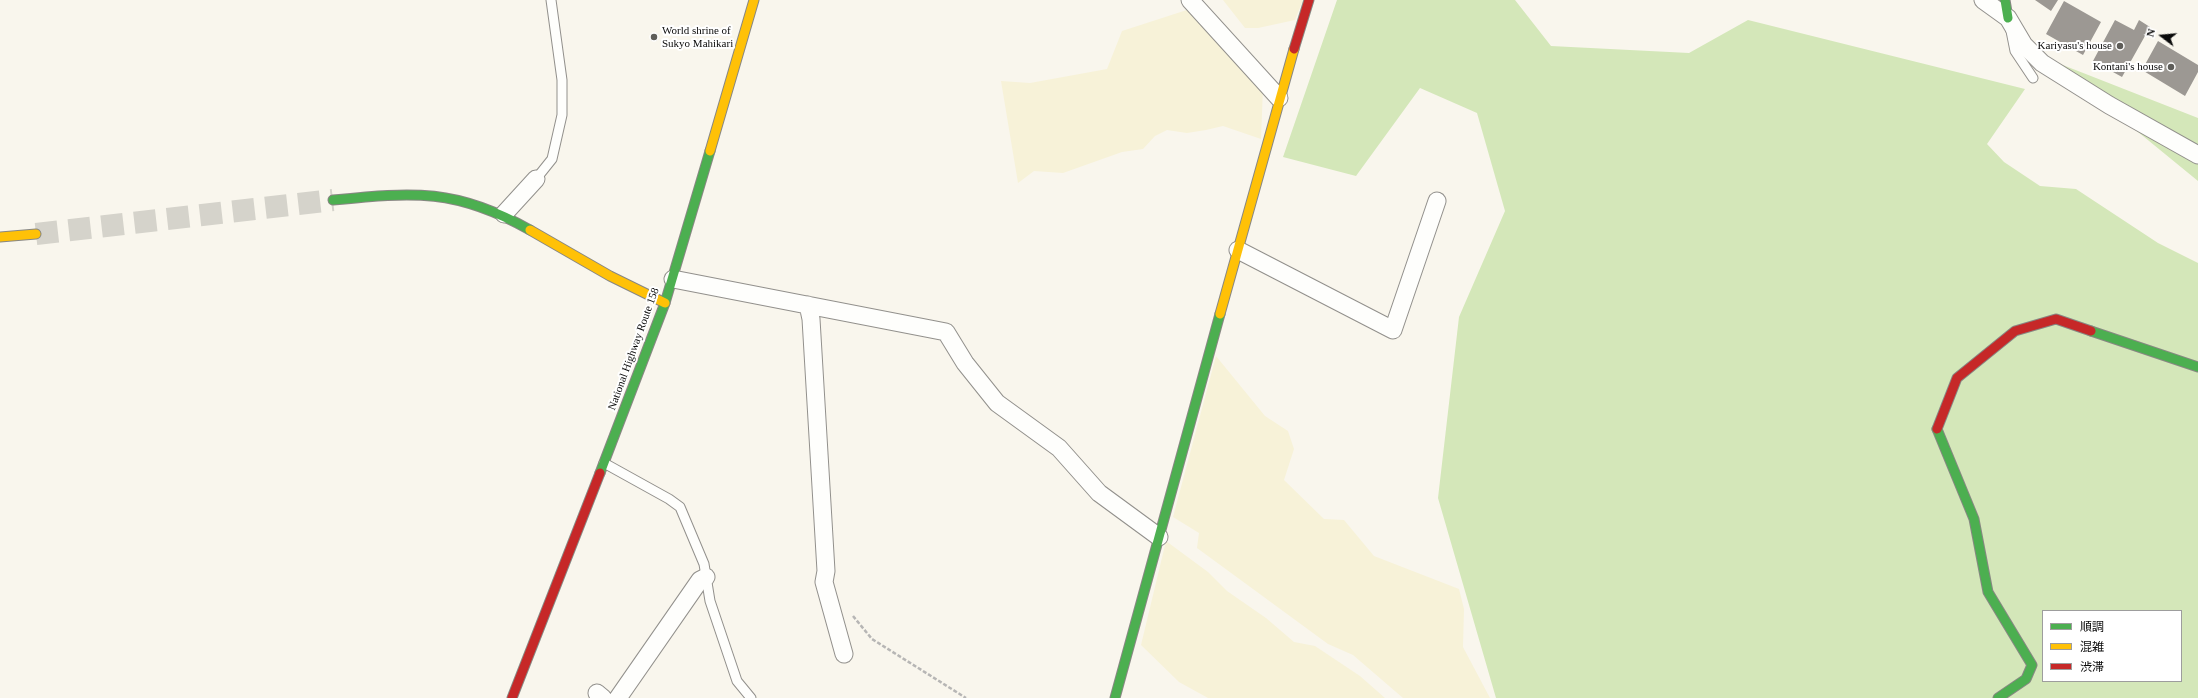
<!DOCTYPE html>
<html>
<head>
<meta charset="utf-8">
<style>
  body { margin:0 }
  #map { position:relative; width:2198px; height:698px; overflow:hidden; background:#f9f6ed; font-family:"Times New Roman","Noto Sans JP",serif }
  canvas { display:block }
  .legend { position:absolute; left:2042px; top:610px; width:140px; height:72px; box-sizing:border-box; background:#fff; border:1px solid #9d9d9d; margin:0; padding:5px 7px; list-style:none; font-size:12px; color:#0a0a0a }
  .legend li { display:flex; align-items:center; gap:8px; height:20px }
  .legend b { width:20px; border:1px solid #9d9d9d }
  .north { position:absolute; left:2142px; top:16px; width:40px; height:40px; -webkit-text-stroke:3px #fff; paint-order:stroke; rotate:286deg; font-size:11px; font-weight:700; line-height:16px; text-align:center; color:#0a0a0a }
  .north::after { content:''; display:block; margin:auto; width:14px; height:18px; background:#0a0a0a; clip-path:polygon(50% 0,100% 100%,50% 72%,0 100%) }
</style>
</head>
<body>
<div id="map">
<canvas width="2198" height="698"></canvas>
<ul class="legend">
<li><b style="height:5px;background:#4caf50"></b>順調</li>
<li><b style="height:5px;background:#ffc107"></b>混雑</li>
<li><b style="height:5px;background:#c62828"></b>渋滞</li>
</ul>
<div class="north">N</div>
</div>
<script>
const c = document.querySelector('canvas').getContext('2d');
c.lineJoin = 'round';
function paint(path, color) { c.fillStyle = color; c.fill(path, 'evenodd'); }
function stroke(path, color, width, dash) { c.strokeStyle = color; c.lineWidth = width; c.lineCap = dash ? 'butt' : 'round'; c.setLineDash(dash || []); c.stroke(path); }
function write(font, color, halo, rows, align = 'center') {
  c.font = font + ' "Times New Roman",serif'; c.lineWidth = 4; c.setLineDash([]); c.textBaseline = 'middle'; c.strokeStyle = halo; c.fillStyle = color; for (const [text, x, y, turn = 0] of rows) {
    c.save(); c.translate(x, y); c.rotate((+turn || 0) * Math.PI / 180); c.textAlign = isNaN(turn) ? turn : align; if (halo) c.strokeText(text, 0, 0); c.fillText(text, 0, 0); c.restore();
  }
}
paint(new Path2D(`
  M1223,0H1303L1295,20L1258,28H1245Z
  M1193,8L1263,87L1261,139L1223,126L1206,130L1187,133L1167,130L1155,136L1143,149L1122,152L1063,173L1034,171L1018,183L1001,81L1030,83L1107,69L1122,31Z
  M1216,356L1265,416L1288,431L1294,449L1284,480L1324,519L1344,520L1374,556L1459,589L1464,609L1463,647L1490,698H1403L1353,655L1328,644L1197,548L1199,533L1173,517Z
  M1166,541L1208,572L1227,591L1266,618L1294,642L1315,646L1360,676L1385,698H1208L1179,682L1141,645Z`), '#f7f2d8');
paint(new Path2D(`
  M1337,0H1515L1551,46L1689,53L1748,20L2025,89L1987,144L2004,162L2040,186L2076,189L2158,243L2198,263V698H1496L1438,498L1459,317L1505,211L1477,113L1420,88L1356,176L1283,157ZM2043,611H2181V681H2043Z
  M2050,60L2198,118V181Z`), '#d4e7b9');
paint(new Path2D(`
  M2035,0H2058L2051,11Z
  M2064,1L2101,22L2083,55L2046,34Z
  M2115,20L2134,30L2139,20L2150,27L2122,77L2093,61Z
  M2158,41L2198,65V72L2185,96L2142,70Z`), '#9c9893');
stroke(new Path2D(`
  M36,234L333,200`), '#d5d3cb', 22, [22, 11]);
const lane = new Path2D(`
  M2011,31L2015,51L2033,78
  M536,179L552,159L562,115V80L551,0
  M604,463L669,499L680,507L704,564L710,601L737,681L751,698`);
const street = new Path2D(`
  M1190,0L1279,98
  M1983,0L2008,18L2024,45L2042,63L2109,105L2198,155
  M504,214L536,179
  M1238,250L1393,330L1437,201
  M673,279L946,332L965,363L997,403L1059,448L1099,493L1159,537
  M808,305L811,319L826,571L824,582L844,654
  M597,693L603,698
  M618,698L700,580L706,577`);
const fast = new Path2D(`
  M2005,0L2008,18
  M333,200C414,192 456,188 530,230
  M2091,331L2198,367
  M1937,429L1974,519L1988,592L2032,665L2026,679L1998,698
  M600,473L665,303L710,151
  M1115,698L1220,314`);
const slow = new Path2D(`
  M710,151L754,0
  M530,230L610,276L665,303
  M0,237L36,234
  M1220,314L1294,49`);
const jam = new Path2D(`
  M1294,49L1309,0
  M1937,429L1957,378L2015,331L2056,319L2091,331
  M512,698L600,473`);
stroke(lane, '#92908c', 11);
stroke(street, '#92908c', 19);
stroke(fast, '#888783', 11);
stroke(slow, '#888783', 11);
stroke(jam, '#888783', 11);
stroke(new Path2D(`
  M853,616L872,639L966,698`), '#b7b6b5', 2.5, [4, 2]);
stroke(lane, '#fefefc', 9);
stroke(street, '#fefefc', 17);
stroke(fast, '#4caf50', 9);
stroke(slow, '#ffc107', 9);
stroke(jam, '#c62828', 9);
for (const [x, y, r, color] of [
  [654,37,4,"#5e5d59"],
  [2120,46,4,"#5e5d59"],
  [2171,67,4,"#5e5d59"]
]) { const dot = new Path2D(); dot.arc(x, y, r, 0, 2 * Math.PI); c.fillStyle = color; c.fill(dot); stroke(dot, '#fff', 1.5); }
write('11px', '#0a0a0a', '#fff', [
  ["World shrine of",662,31,"left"],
  ["Sukyo Mahikari",662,44,"left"],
  ["Kariyasu's house",2112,46],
  ["Kontani's house",2163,67]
], 'right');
write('11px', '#0a0a0a', '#fff', [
  ["National Highway Route 158",634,349,-70]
]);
</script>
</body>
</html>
